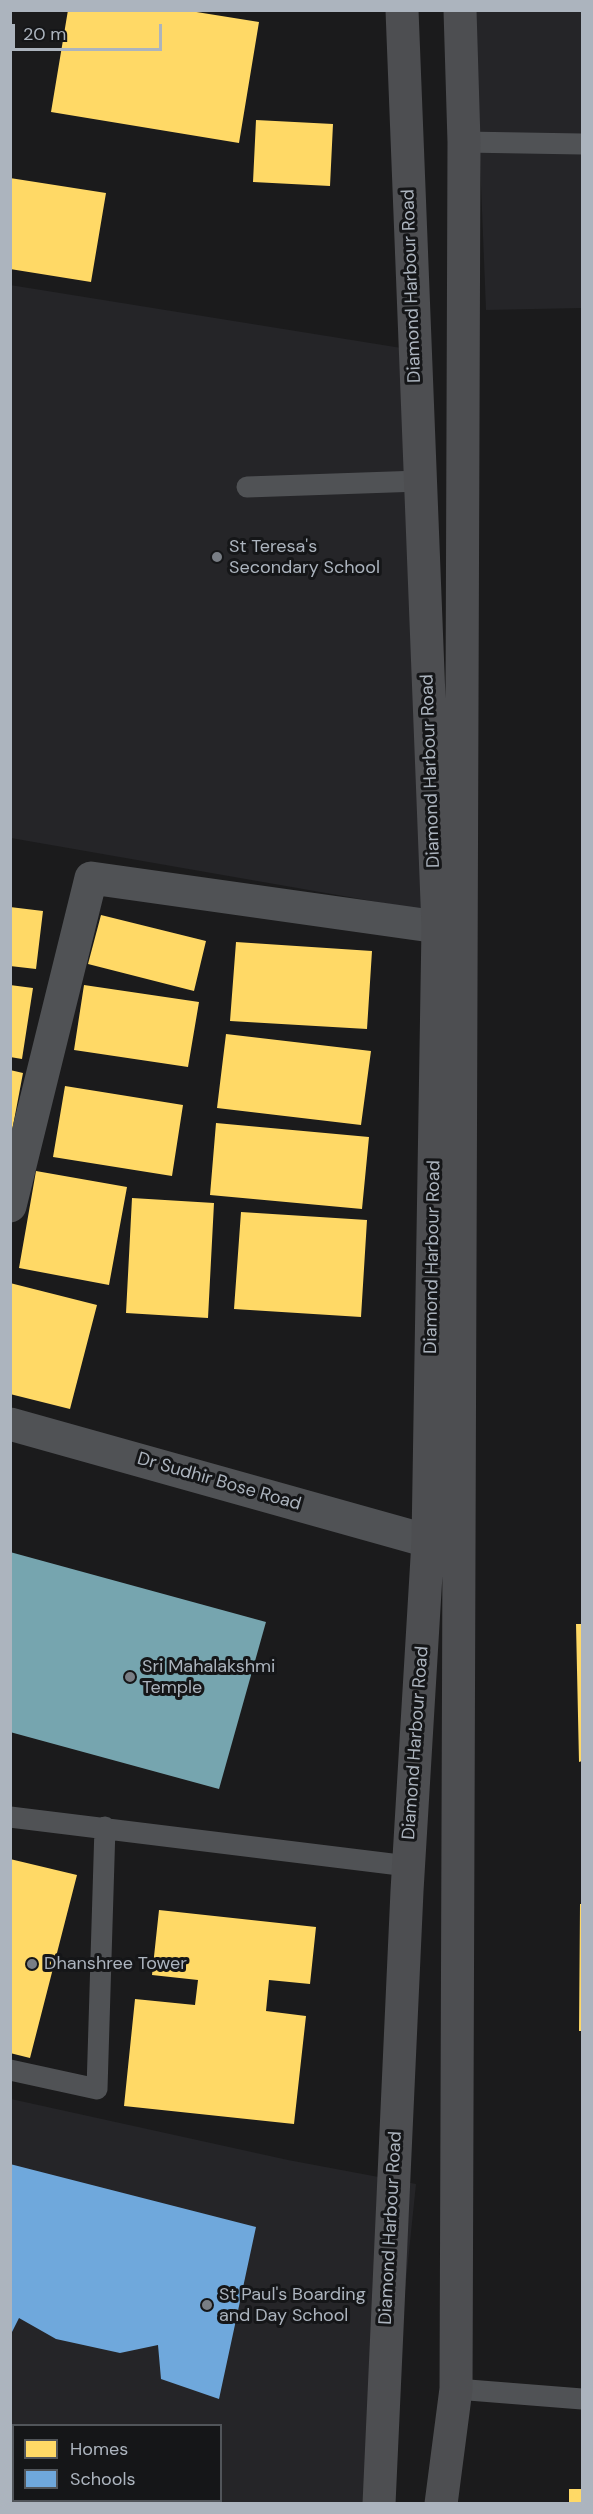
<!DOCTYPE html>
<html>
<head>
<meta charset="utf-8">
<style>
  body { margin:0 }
  #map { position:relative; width:593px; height:2514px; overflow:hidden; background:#1b1b1c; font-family:"DM Sans",sans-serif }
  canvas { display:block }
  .frame { position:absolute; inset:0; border:12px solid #acb4be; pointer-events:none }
  .legend { position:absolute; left:12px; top:2424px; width:210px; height:78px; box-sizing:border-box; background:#151618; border:2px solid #51555a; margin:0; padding:8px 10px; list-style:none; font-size:18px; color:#acb4be }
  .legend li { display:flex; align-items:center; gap:12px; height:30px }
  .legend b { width:30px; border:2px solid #51555a }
  .scale { position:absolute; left:12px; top:24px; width:150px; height:27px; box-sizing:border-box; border:3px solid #acb4be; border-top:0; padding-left:8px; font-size:18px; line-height:21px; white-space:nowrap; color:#acb4be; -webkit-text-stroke:4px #151618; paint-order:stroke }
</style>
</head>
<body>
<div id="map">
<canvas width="593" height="2514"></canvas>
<div class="frame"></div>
<ul class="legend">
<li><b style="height:16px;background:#ffd966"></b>Homes</li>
<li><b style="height:16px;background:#6fa8dc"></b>Schools</li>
</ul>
<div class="scale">20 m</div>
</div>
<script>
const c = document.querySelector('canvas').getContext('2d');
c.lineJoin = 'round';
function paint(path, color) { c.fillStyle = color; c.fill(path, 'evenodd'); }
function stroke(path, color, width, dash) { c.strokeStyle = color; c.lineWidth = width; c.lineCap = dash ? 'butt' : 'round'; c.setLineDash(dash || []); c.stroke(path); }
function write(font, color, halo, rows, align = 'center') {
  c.font = font + ' "DM Sans",sans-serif'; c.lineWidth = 6; c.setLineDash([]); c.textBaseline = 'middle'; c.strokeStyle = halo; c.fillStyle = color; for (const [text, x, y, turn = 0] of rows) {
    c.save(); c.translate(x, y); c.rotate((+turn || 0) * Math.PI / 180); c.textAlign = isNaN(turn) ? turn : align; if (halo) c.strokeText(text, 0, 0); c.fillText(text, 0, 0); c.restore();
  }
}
paint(new Path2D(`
  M474,11H582V308L486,310Z
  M10,285L420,351L429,911L11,838Z
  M11,2099L288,2160L416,2184L383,2503L11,2504ZM14,2426H220V2500H14Z`), '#252528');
paint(new Path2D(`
  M68,10H184L259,22L239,143L51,112Z
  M256,120L333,124L330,186L253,182Z
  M10,178L106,193L91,282L10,269Z
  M10,907L43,911L36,969L10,966Z
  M101,915L206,941L194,991L88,964Z
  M236,942L372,951L367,1029L230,1021Z
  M10,985L33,988L22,1059L10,1057Z
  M84,985L199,1002L188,1067L74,1050Z
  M226,1034L371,1051L361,1125L217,1108Z
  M10,1070L23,1073L12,1131H10Z
  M65,1086L183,1105L172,1176L53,1157Z
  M216,1123L369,1137L362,1209L210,1195Z
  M36,1171L127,1187L109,1285L19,1268Z
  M132,1198L214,1203L208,1318L126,1313Z
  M241,1212L367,1220L361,1317L234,1309Z
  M10,1283L97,1305L70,1409L10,1394Z
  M576,1624H582V1761L579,1762Z
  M10,1859L77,1875L30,2058L10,2053Z
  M580,1904H582V2031H579Z
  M159,1910L316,1927L310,1984L269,1980L266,2011L306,2016L294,2124L124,2106L135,1999L195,2005L198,1980L152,1975Z
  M569,2489H582V2504H569Z`), '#ffd966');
paint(new Path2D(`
  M10,2164L256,2227L219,2399L161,2379L158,2345L120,2353L56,2339L19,2318L10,2336Z`), '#6fa8dc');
paint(new Path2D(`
  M10,1552L266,1622L219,1789L10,1732Z`), '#76a5af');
stroke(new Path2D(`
  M464,142L582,144
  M247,487L420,481
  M10,1817L408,1866
  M10,2070L97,2089L105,1827
  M456,2389L582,2399`), '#505255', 21);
stroke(new Path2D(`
  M10,1206L91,878L438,927
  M10,1424L428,1541`), '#505255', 33);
stroke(new Path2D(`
  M379,2504L407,1891L428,1541L438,927L402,10
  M441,2504L456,2389L464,142L460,10`), '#4d4e51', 33);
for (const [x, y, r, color] of [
  [217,557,6,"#797e85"],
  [130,1677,6,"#797e85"],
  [32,1964,6,"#797e85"],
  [207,2305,6,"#797e85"]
]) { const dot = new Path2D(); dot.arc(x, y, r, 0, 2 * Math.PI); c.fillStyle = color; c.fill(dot); stroke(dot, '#151618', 2); }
write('18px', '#acb4be', '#151618', [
  ["Diamond Harbour Road",412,286,-92],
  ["Diamond Harbour Road",431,771,-92],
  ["Diamond Harbour Road",433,1257,-89],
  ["Dr Sudhir Bose Road",219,1482,16],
  ["Diamond Harbour Road",416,1743,-86],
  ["Diamond Harbour Road",391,2228,-87]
]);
write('18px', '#acb4be', '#151618', [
  ["St Teresa's",229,547],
  ["Secondary School",229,568],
  ["Sri Mahalakshmi",142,1667],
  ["Temple",142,1688],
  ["Dhanshree Tower",44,1964],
  ["St Paul's Boarding",219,2295],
  ["and Day School",219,2316]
], 'left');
</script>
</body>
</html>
